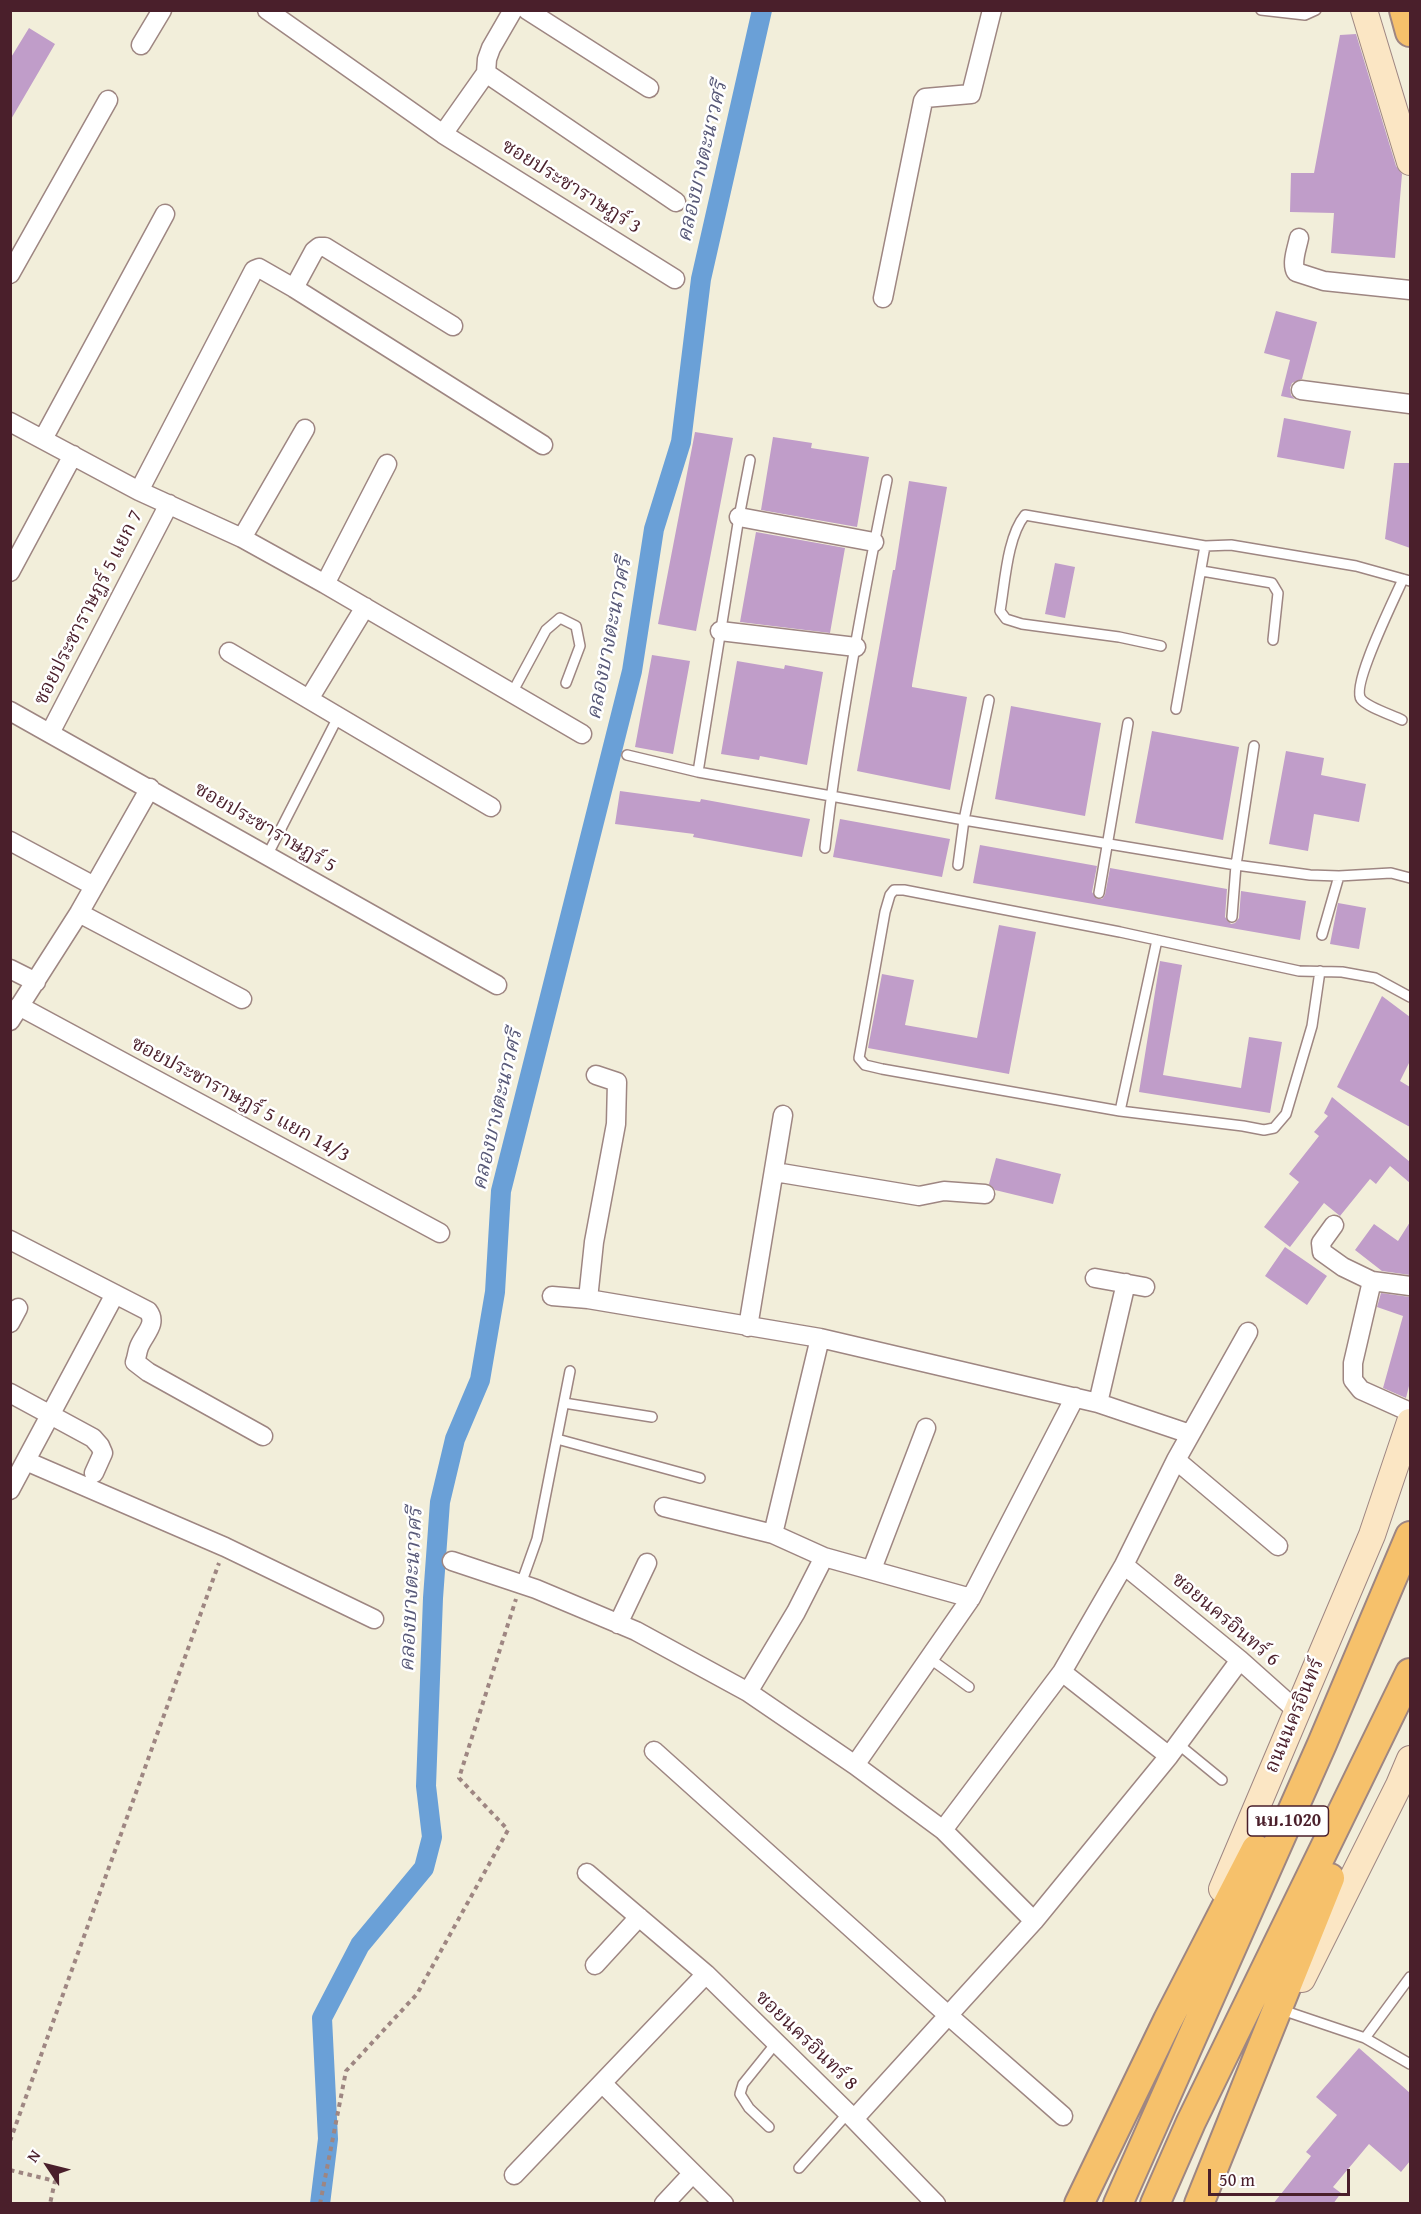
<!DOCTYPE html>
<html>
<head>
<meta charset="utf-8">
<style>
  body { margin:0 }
  #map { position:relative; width:1421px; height:2214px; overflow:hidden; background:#f2eeda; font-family:"Gentium Book Plus",serif }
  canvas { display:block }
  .frame { position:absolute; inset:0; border:12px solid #4a1f2b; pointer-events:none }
  .north { position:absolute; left:18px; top:2136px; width:60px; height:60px; -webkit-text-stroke:4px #fff; paint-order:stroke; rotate:305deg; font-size:16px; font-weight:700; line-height:24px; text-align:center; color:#4a1f2b }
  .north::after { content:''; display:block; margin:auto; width:21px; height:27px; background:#4a1f2b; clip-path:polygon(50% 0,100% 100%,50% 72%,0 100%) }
  .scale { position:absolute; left:1208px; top:2169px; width:142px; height:27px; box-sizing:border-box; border:3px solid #4a1f2b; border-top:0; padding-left:8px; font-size:18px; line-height:21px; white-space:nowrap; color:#4a1f2b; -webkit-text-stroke:4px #fff; paint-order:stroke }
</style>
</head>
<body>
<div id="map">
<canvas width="1421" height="2214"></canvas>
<div class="frame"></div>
<div class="north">N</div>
<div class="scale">50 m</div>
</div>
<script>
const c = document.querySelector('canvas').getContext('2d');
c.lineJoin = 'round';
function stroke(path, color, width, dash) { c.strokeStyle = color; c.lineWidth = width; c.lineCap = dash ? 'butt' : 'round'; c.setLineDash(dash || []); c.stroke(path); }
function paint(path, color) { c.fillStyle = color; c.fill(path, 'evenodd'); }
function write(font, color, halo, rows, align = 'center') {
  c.font = font + ' "Gentium Book Plus","Noto Serif Thai",serif'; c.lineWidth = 5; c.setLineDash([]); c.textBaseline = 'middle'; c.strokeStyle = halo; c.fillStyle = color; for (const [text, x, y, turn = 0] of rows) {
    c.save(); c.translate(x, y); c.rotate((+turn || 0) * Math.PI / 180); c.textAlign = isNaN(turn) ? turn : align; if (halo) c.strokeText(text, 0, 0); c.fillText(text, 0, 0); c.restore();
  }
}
stroke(new Path2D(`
  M320,2204L328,2139L322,2018L360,1945L424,1868L432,1837L426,1786L433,1598L440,1502L455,1439L480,1380L495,1292L501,1191L632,671L654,529L681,442L701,279L762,10`), '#6aa0d7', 20);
paint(new Path2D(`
  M29,28L55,44L10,121V59Z
  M1356,34L1396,166L1402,174L1395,258L1331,253L1334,213L1290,212L1291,173H1314L1340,35Z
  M1276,311L1317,322L1302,379L1292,383L1290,388L1291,395L1295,399L1281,396L1290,360L1264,353Z
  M1284,418L1351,431L1344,469L1277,457Z
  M695,432L733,438L696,631L658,624Z
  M773,437L812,443L811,448L869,457L857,527L761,510Z
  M1394,463H1410V548L1385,539Z
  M909,481L947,487L912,685V687L967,697L950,790L857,771L893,570H895Z
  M756,532L845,548L830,633L740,622Z
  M1055,563L1075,567L1065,618L1045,614Z
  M652,655L690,661L673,754L635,747Z
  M737,661L784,669L785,665L823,672L807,765L760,756L759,760L721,754Z
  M1011,706L1101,723L1085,816L995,799Z
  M1152,731L1239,747L1223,840L1135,823Z
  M1286,751L1324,758L1321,775L1366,784L1359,822L1314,814L1308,851L1269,844Z
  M620,791L700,802L701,799L810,819L802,857L693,837L694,834L615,824Z
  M840,819L950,839L942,877L833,857Z
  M980,845L1097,866L1092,892L1097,899H1102L1105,895L1110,868L1227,889L1225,917L1231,924L1235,923L1239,918L1241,891L1306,901L1300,940L973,883Z
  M1338,903L1366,908L1359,949L1330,944Z
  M999,925L1036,932L1009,1074L868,1048L882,974L914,980L905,1025L977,1038Z
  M1160,961L1182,965L1163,1075L1241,1088L1249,1037L1282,1042L1270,1113L1139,1092Z
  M1382,996L1410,1017V1061L1400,1081L1410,1087V1127L1337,1087Z
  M1332,1097L1410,1162V1183L1390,1166L1376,1184L1370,1179L1340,1216L1324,1203L1290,1247L1264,1227L1299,1182L1289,1174L1319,1136L1314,1132L1328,1116L1324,1113Z
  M996,1158L1061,1174L1053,1204L995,1190L989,1184Z
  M1410,1222V1275L1382,1271L1355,1250L1374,1224L1398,1241Z
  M1285,1247L1327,1276L1307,1305L1265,1276Z
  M1381,1293L1410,1297V1382L1406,1398L1383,1388L1403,1316L1377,1307Z
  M1359,2048L1410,2093V2161L1401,2172L1369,2144L1333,2187L1341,2193L1333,2204H1273L1311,2156L1306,2152L1337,2115L1316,2097Z`), '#c09dc9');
const lane = new Path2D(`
  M1261,10L1305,15L1316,10
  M1202,571L1272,583L1278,593L1273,640
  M1161,646L1119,637L1022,624L1006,619L1000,611C1005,583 1007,537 1025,515L1205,546L1231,545L1356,566L1410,581
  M512,693L546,630L560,618L576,626L580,646L566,683
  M1176,709L1205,546
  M1402,720C1392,715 1367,707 1361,699C1351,685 1395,598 1403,579
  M627,755L698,772L964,820L1236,865L1310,875L1339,876L1391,873L1410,878
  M698,772L739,517L750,460
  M825,848C839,725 862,602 887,480
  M267,856L338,717
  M958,865L964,820L989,700
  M1099,893L1128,723
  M1232,917L1236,865L1254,746
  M1322,935L1339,876
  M1320,971L1312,1026L1286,1114L1274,1128L1264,1130L1243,1126L1120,1111L882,1069L865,1065L859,1058L885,912L890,895L894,890H904L1120,932L1299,971L1342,972L1375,978L1410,997
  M1120,1111L1157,940
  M564,1403L652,1417
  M557,1439L700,1478
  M521,1584L537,1539L570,1371
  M929,1658L969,1687
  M1178,1744L1222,1780
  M1410,1977L1365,2038L1410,2064
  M1285,2011L1365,2038
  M769,2127L749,2108L740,2094L743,2084L776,2043
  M799,2168L848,2113`);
const street = new Path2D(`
  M267,10L443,134L675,279
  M527,10L649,88
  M141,45L162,10
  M486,73L676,202
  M443,134L486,73L487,59L491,48L513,10
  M1299,238C1297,248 1291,263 1296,272L1324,281L1410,290
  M10,274L108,100
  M294,288L314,251L319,247H325L453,326
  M883,298L923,101L925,98L971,94L992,10
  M1301,390L1410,404
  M10,422L139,491L242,538L325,584L582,734
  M43,439L165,214
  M139,491L254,270L259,268L294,288L543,445
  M739,517L874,542
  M242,538L305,429
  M10,572L73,455
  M325,584L387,464
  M720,631L856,647
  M229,652L491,807
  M309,699L365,607
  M10,711L497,985
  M50,733L169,504
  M10,841L94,886
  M79,913L242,999
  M10,969L36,982
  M19,1006L440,1233
  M10,1021L79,913L150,788
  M596,1075L617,1082L616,1124L594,1242L588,1299L820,1338L1098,1403L1190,1434
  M775,1172L919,1196L944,1191L985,1194
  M1334,1225L1321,1243L1322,1252L1343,1267L1372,1281
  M10,1240L148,1311C158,1324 144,1334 139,1347C137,1352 137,1357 135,1362L148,1372L263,1436
  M1095,1278L1145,1287
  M1410,1286L1372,1281L1353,1363V1380L1361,1390L1410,1412
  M552,1296L588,1299
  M10,1323L18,1308
  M748,1327L783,1115
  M820,1338L773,1534L824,1557L971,1598
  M10,1393L93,1438L100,1446L103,1453L94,1473
  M1098,1403L1126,1283
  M1176,1460L1278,1546
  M26,1461L225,1547L374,1619
  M10,1490L115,1294
  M664,1507L773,1534
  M452,1561L536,1589L636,1631L748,1692L855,1765L943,1830L1034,1921
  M1124,1565L1240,1660L1297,1711
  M872,1569L926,1428
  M618,1624L647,1563
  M1062,1672L1169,1756
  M748,1692L796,1612L824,1557
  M654,1751L949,2016L1063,2116
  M855,1765L971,1598L1075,1397
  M943,1830L1062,1672L1124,1565L1176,1460L1248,1332
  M587,1873L706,1974L848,2113L936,2204
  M595,1965L639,1917
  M602,2083L724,2204
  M854,2119L1034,1921L1169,1756L1240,1660
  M514,2175L706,1974
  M664,2204L692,2174`);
const secondary = new Path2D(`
  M1364,10L1410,162
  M1222,1889L1372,1535L1410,1422
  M1302,1979L1399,1785L1410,1759`);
const primary = new Path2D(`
  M1404,10L1410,32
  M1079,2204L1168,2020L1256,1849
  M1118,2204L1322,1744L1410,1536
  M1155,2204L1191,2122L1410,1673
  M1199,2204L1330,1878`);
stroke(lane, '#9e8682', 12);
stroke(street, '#9e8682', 21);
stroke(secondary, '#9e8682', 28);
stroke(primary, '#9e8682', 32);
stroke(new Path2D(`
  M10,2141L219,1563
  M10,2170L55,2181L50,2204
  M320,2204L346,2071L417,1994L508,1830L459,1778L516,1599`), '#9e8682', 4, [4.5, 4.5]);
stroke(lane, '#fff', 9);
stroke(street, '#fff', 18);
stroke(secondary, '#fbe6c4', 26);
stroke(primary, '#f6c16b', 28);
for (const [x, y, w] of [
  [1288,1821,81]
]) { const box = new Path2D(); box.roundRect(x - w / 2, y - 15, w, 30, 4.5); c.fillStyle = '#fff'; c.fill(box); stroke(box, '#4a1f2b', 1.5); }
write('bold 18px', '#4a1f2b', null, [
  ["นบ.1020",1288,1821]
]);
write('20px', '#4a1f2b', '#fff', [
  ["ซอยประชาราษฏร์ 3",571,187,32],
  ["ซอยประชาราษฎร์ 5 แยก 7",89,608,-63],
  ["ซอยประชาราษฏร์ 5",265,828,30],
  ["ซอยประชาราษฎร์ 5 แยก 14/3",240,1100,28],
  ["ซอยนครอินทร์ 6",1225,1620,40],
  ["ถนนนครอินทร์",1295,1716,-67],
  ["ซอยนครอินทร์ 8",806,2041,44]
]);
write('italic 21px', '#585978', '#fff', [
  ["คลองบางตะนาวศรี",703,162,-77],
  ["คลองบางตะนาวศรี",610,639,-79],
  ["คลองบางตะนาวศรี",498,1110,-77],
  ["คลองบางตะนาวศรี",412,1590,-87]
]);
</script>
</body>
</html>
